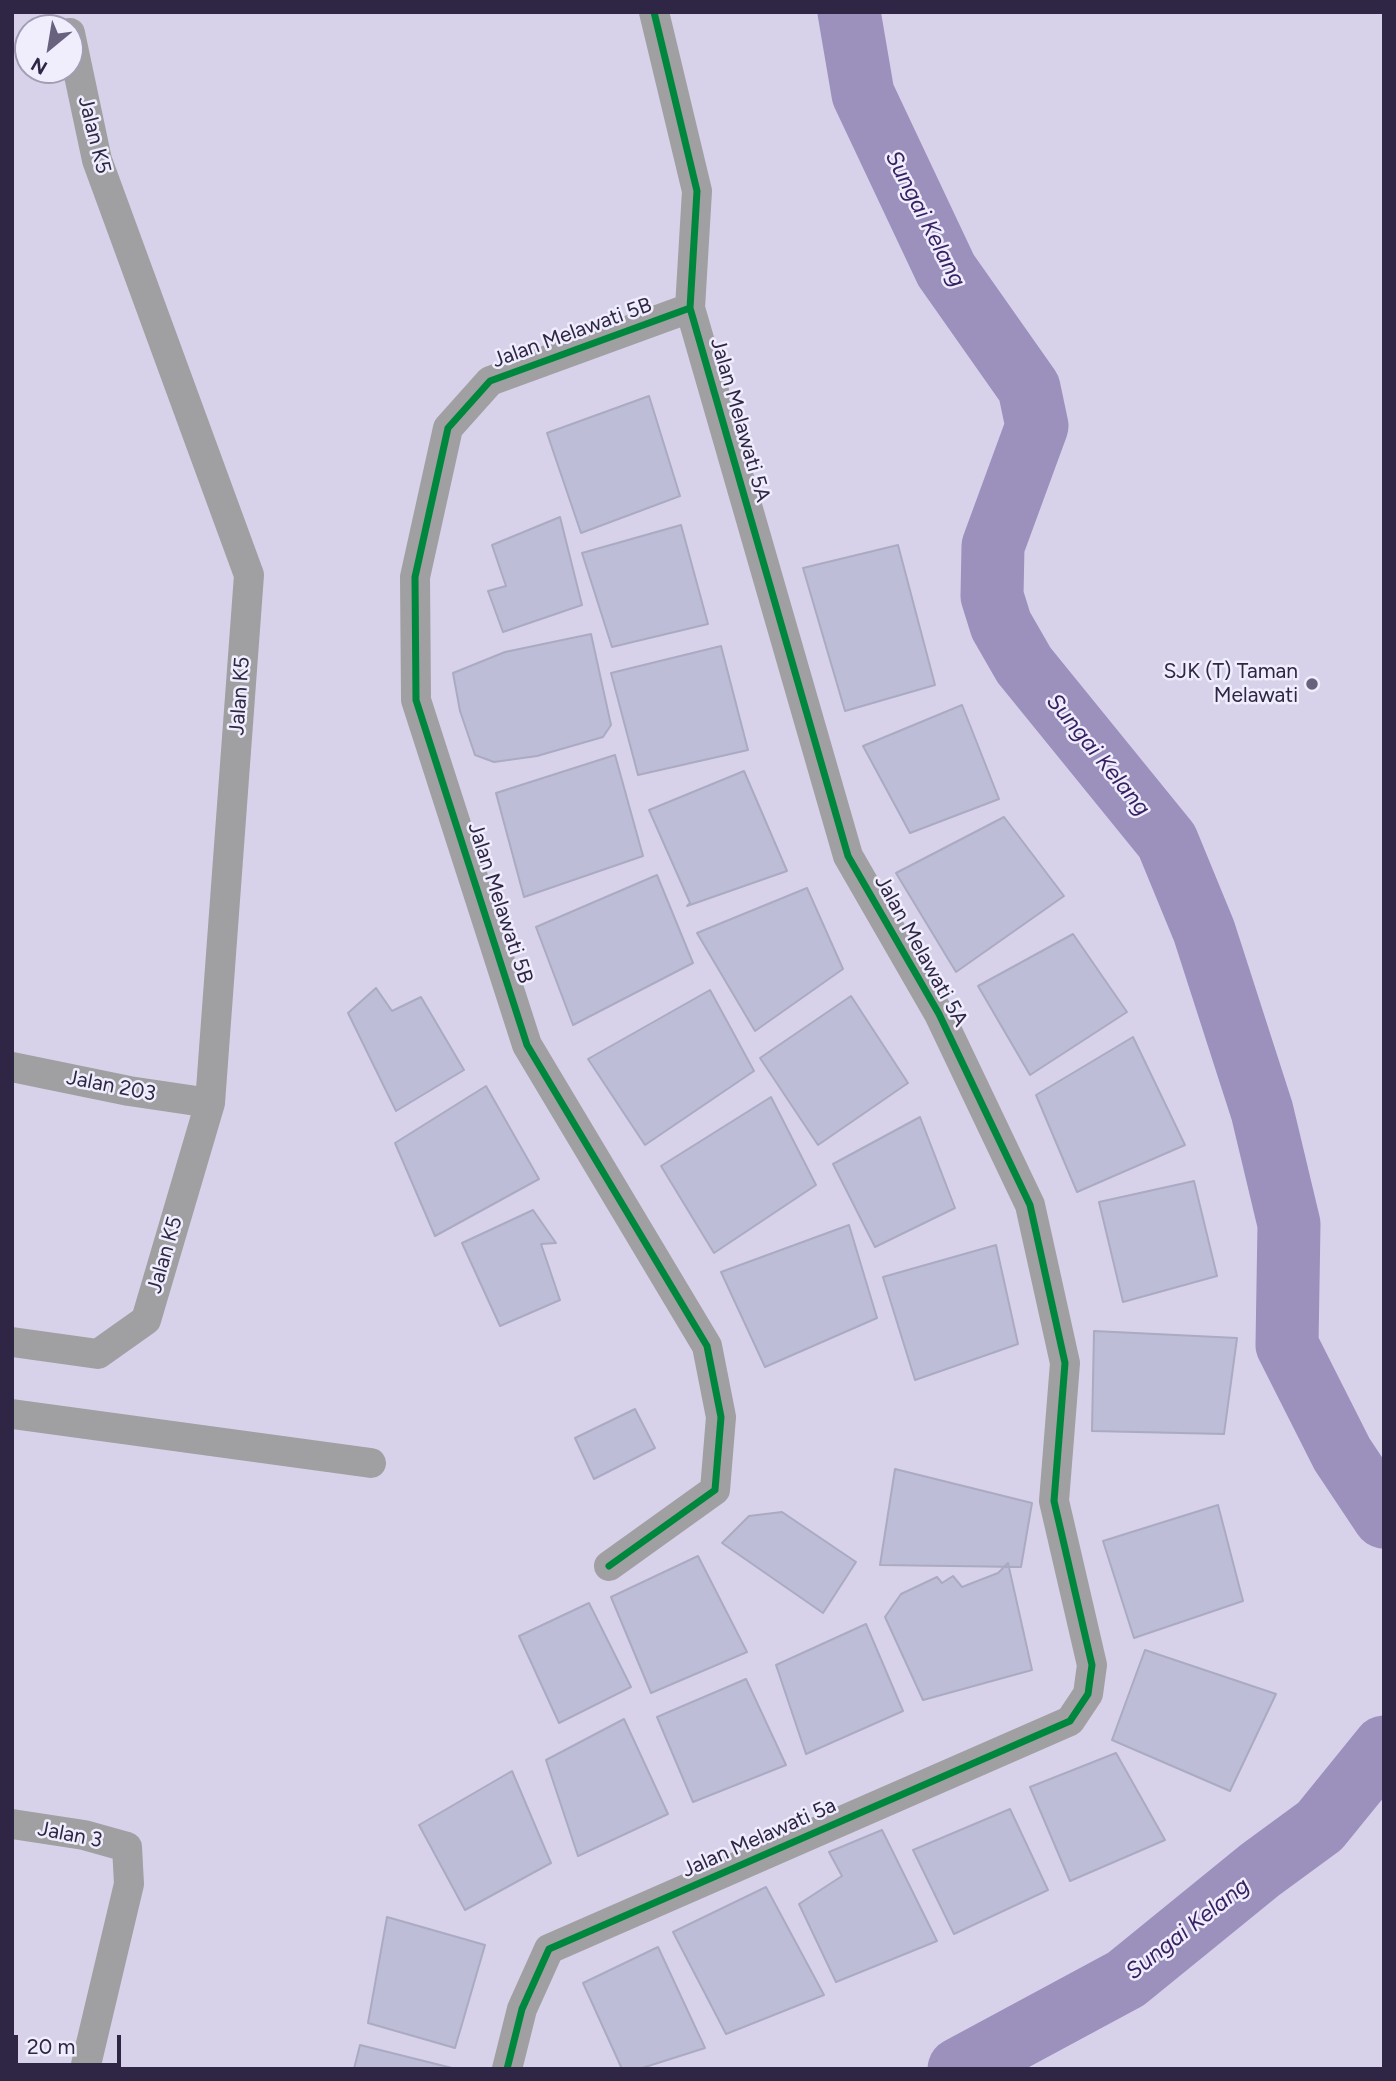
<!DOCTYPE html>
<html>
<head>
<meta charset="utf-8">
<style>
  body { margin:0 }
  #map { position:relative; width:1396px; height:2081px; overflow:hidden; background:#d7d2ea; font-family:Figtree,sans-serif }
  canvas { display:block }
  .frame { position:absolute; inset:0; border:14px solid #2e2644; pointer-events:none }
  .north { position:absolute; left:14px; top:14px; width:70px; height:70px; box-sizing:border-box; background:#f0edfd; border:2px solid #a29db3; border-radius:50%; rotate:210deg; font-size:19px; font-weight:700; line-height:28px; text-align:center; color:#2e2644 }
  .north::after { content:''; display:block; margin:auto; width:24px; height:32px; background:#69627e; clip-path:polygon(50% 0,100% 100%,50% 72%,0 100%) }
  .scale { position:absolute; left:14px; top:2035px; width:107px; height:32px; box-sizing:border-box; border:4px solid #2e2644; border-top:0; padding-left:9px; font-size:21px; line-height:24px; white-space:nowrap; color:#2e2644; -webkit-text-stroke:5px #f0edfd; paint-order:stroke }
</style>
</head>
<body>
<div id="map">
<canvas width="1396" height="2081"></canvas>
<div class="frame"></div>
<div class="north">N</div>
<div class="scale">20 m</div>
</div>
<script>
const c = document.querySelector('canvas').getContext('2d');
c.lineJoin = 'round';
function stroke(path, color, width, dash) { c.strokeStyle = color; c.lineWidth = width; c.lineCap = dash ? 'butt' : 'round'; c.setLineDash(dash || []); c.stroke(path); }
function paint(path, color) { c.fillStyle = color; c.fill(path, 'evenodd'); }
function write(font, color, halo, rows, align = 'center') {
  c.font = font + ' Figtree,sans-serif'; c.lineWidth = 5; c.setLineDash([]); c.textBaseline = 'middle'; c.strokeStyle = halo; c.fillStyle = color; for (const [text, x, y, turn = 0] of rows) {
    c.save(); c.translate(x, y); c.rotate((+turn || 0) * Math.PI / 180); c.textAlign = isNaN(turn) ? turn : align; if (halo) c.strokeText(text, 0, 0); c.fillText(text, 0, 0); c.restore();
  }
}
stroke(new Path2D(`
  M849,12L863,94L946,270L1029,388L1037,426L993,546L992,596L1001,625L1024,665L1167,841L1204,931L1262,1111L1289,1224L1287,1345L1342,1454L1384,1517
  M959,2069L1126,1979L1260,1870L1320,1826L1384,1747`), '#9c90bd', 63);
const building = new Path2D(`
  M649,396L680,496L581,533L547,433Z
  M560,517L582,605L503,632L488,591L506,586L492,545Z
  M681,525L708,624L612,647L582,553Z
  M898,545L935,685L845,711L803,568Z
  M591,634L611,725L603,737L537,756L494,762L475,755L460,711L453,673L505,652Z
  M721,646L748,750L638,775L611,673Z
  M962,705L999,799L910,833L863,746Z
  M615,755L643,856L524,897L496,793Z
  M744,771L787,871L687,906L690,903L649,810Z
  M1004,817L1064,896L956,972L896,873Z
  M657,875L693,963L573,1025L536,927Z
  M807,888L843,969L755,1031L697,933Z
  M1073,934L1127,1012L1030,1075L978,986Z
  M376,988L392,1011L421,997L464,1070L396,1111L348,1013Z
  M710,990L754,1071L645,1145L588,1059Z
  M851,996L908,1083L818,1145L760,1058Z
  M1133,1037L1185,1145L1077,1192L1036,1095Z
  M486,1086L539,1179L435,1236L395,1143Z
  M771,1097L816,1185L714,1253L661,1166Z
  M920,1117L955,1208L875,1247L833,1164Z
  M1194,1181L1217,1276L1123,1302L1099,1202Z
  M533,1210L556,1243L541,1244L560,1300L500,1326L462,1243Z
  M849,1225L877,1318L765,1367L721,1272Z
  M996,1245L1018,1344L915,1380L883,1277Z
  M1094,1331L1237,1338L1224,1434L1092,1431Z
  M635,1409L655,1448L594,1479L575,1438Z
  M895,1469L1032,1503L1021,1567L880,1565Z
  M1218,1505L1243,1601L1134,1638L1103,1541Z
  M782,1512L856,1562L823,1613L722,1543L749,1516Z
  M698,1556L747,1652L651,1693L611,1597Z
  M1008,1563L1032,1670L923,1700L885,1617L901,1594L937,1577L942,1583L953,1576L962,1587L998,1573Z
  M589,1603L631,1687L559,1723L519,1636Z
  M866,1624L903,1711L806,1754L776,1665Z
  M1145,1650L1276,1694L1230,1791L1112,1740Z
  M746,1679L786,1765L693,1802L657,1717Z
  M624,1719L668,1814L578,1856L546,1760Z
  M1116,1753L1165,1840L1070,1881L1030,1787Z
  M512,1771L551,1863L465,1910L419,1825Z
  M1010,1809L1048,1890L954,1934L913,1850Z
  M882,1830L937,1941L836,1982L799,1904L842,1876L829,1852Z
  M766,1887L824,1995L726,2034L673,1932Z
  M387,1917L485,1945L455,2048L368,2023Z
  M658,1947L705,2048L639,2069H622L583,1983Z
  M360,2045L452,2068L451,2069H354Z`);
paint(building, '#bdbdd7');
stroke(building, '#aaaac2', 2);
stroke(new Path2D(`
  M12,1067L129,1091L210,1103
  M12,1342L98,1354L146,1320L210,1103L249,575L97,160L70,33
  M12,1414L371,1463
  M609,1566L715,1490L721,1417L707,1346L527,1045L416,700L415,577L448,428L490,381L690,308
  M12,1824L84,1835L127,1847L129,1884L85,2069
  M507,2069L522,2009L549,1949L1070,1721L1088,1694L1092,1665L1054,1501L1065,1363L1030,1205L939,1014L848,856L690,308L697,191L654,12`), '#a09fa2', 30);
stroke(new Path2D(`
  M609,1566L715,1490L721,1417L707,1346L527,1045L416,700L415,577L448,428L490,381L690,308
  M507,2069L522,2009L549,1949L1070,1721L1088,1694L1092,1665L1054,1501L1065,1363L1030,1205L939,1014L848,856L690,308L697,191L654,12`), '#00873e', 7);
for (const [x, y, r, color] of [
  [1312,684,7,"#69627e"]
]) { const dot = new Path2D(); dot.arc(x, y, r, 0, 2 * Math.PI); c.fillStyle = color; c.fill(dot); stroke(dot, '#f0edfd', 2.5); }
write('21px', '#2e2644', '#f0edfd', [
  ["Jalan K5",94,135,76],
  ["Jalan Melawati 5B",572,333,-20],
  ["Jalan Melawati 5A",740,420,74],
  ["Jalan K5",240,696,-86],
  ["Jalan Melawati 5B",500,903,72],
  ["Jalan Melawati 5A",921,951,61],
  ["Jalan 203",111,1086,11],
  ["Jalan K5",165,1255,-74],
  ["Jalan 3",70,1835,11],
  ["Jalan Melawati 5a",759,1838,-24]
]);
write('21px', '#2e2644', '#f0edfd', [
  ["SJK (T) Taman",1298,672],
  ["Melawati",1298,696]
], 'right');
write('italic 23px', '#382163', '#f0edfd', [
  ["Sungai Kelang",925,219,63],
  ["Sungai Kelang",1098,755,51],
  ["Sungai Kelang",1188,1929,-38]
]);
</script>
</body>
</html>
